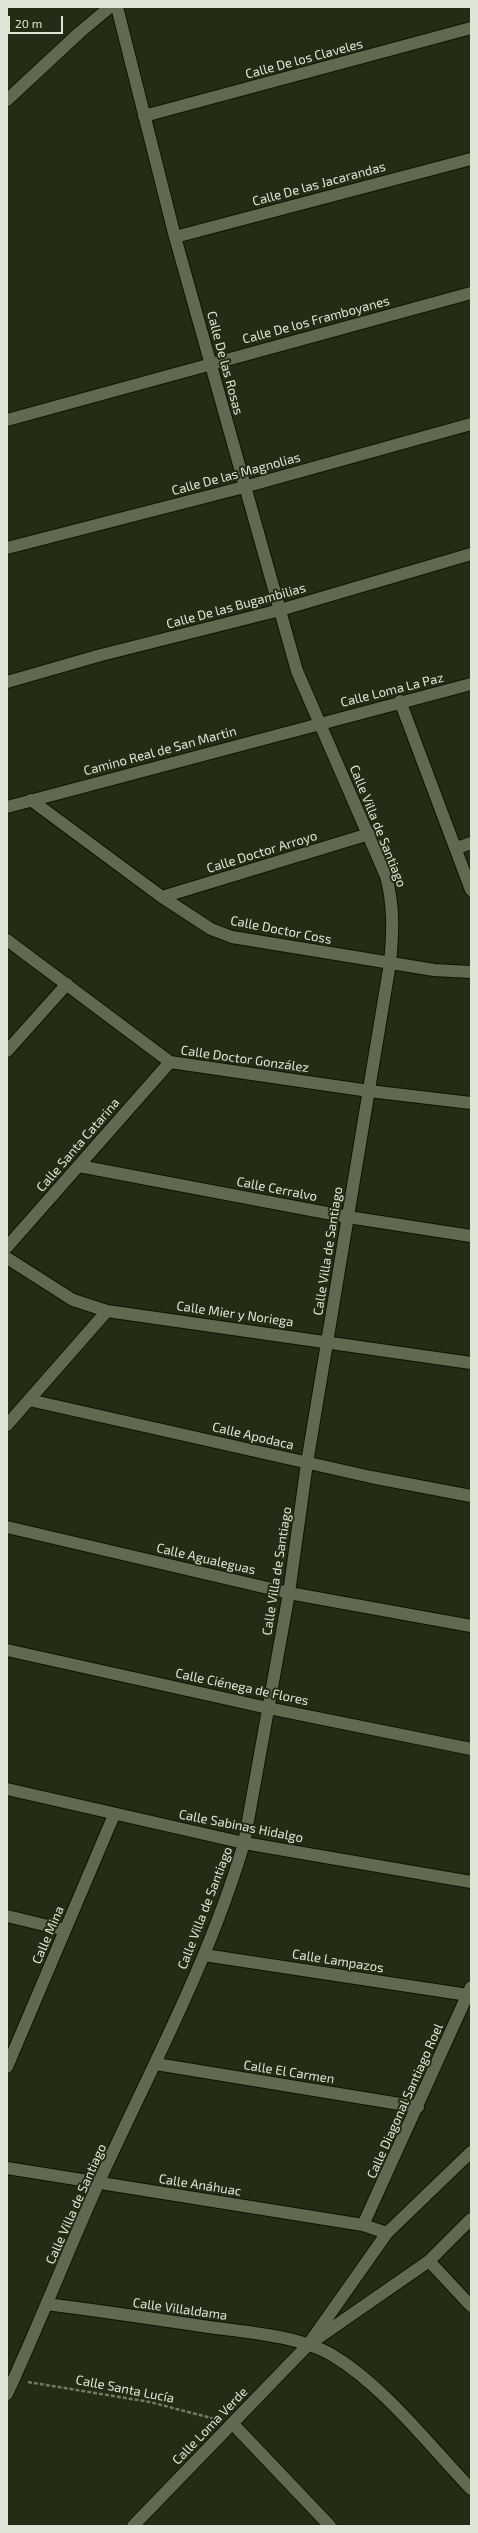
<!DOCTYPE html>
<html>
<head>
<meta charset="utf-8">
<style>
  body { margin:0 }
  #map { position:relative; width:478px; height:2533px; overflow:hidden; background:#232d15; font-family:"Exo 2",sans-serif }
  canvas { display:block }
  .frame { position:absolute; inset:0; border:8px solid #dee5d6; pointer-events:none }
  .scale { position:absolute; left:8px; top:16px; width:55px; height:18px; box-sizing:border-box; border:2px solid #dee5d6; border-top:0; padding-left:5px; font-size:12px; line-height:14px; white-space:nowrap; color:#dee5d6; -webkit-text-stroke:3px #232d15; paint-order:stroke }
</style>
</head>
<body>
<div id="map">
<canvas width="478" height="2533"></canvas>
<div class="frame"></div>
<div class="scale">20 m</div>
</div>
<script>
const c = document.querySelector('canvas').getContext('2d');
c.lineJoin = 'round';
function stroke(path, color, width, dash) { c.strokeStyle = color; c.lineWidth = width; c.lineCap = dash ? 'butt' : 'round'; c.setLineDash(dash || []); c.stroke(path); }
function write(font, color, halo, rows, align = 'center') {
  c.font = font + ' "Exo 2",sans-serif'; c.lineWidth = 4; c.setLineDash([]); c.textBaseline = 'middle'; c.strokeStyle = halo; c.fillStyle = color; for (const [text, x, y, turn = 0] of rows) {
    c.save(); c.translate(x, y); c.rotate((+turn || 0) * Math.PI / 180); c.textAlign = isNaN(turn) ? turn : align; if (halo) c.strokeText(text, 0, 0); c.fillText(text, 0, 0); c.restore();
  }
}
const minor = new Path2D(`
  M7,100L79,33L110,7
  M144,116L471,28
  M175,237L471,159
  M7,420L471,293
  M7,548L244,487L471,424
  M7,682L101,655L280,610L471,554
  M400,701L471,890
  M31,800L162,897L211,929L232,937L434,970L471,972
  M7,807L471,684
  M457,848L471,843
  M162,897L369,834
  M7,940L170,1062L369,1091L471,1103
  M7,1051L67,984
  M79,1166L348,1217L471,1236
  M7,1247L170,1062
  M7,1258L73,1300L107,1311L471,1363
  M29,1400L371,1477L471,1496
  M7,1425L107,1311
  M7,1527L289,1593L471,1626
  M7,1650L268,1708L471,1749
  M7,1789L244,1843L471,1882
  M7,1916L65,1930
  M204,1955L468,1995
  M156,2064L418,2107
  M7,2067L114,1815
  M7,2168L363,2225L387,2233
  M363,2225L471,1987
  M429,2261L471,2306
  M47,2304C101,2311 155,2319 209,2327C246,2332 300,2336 332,2355C384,2386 429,2445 471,2489
  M315,2340L429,2261L471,2219
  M7,2394C39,2325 67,2253 98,2184C149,2072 209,1962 244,1843L289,1593L307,1463L390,963C393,932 394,906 386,876L297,671L175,237L117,7
  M232,2423L330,2526
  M133,2526L308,2345L387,2233L471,2152`);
stroke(minor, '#0d1501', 14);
stroke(new Path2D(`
  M28,2382L150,2402L215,2419`), '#717a65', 2.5, [4, 2]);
stroke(minor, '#5f6a50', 12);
write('13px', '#dee5d6', '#232d15', [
  ["Calle De los Claveles",304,59,-15],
  ["Calle De las Jacarandas",319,184,-15],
  ["Calle De los Framboyanes",316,320,-15],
  ["Calle De las Rosas",225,363,75],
  ["Calle De las Magnolias",236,474,-15],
  ["Calle De las Bugambilias",236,606,-15],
  ["Calle Loma La Paz",392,690,-14],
  ["Camino Real de San Martin",160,751,-15],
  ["Calle Villa de Santiago",378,826,68],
  ["Calle Doctor Arroyo",262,852,-17],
  ["Calle Doctor Coss",281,930,11],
  ["Calle Doctor González",245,1059,8],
  ["Calle Santa Catarina",78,1145,-49],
  ["Calle Cerralvo",277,1189,11],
  ["Calle Villa de Santiago",328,1251,-81],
  ["Calle Mier y Noriega",235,1314,8],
  ["Calle Apodaca",253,1436,13],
  ["Calle Agualeguas",206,1559,13],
  ["Calle Villa de Santiago",277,1571,-81],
  ["Calle Ciénega de Flores",242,1687,12],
  ["Calle Sabinas Hidalgo",241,1826,11],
  ["Calle Villa de Santiago",205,1908,-69],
  ["Calle Mina",48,1935,-67],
  ["Calle Lampazos",338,1961,9],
  ["Calle El Carmen",289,2072,9],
  ["Calle Diagonal Santiago Roel",405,2101,-66],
  ["Calle Anáhuac",200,2185,9],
  ["Calle Villa de Santiago",76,2204,-66],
  ["Calle Villaldama",180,2309,8],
  ["Calle Santa Lucía",125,2389,11],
  ["Calle Loma Verde",210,2426,-46]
]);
</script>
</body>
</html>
